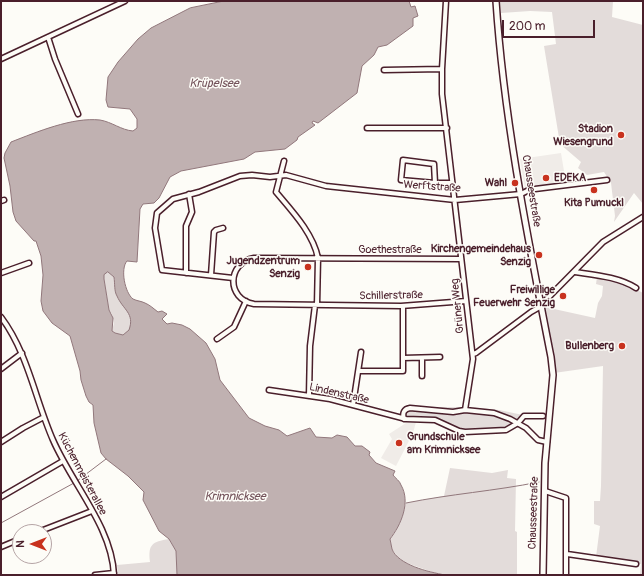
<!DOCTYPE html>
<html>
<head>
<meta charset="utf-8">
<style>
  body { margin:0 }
  #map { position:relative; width:644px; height:576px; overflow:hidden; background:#fdfcf7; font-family:Pangolin,sans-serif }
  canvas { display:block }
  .frame { position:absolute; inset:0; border:2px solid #4a1f2b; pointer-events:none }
  .north { position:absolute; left:12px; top:524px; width:40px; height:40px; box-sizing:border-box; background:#fdfcf7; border:1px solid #b5a4a5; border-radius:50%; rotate:270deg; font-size:11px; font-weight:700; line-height:16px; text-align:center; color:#4a1f2b }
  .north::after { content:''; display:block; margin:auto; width:14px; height:18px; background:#c8321e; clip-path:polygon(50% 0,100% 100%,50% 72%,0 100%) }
  .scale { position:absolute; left:502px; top:20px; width:93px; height:18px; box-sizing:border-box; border:2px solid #4a1f2b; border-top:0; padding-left:5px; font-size:12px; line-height:14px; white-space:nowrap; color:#4a1f2b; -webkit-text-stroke:3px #fdfcf7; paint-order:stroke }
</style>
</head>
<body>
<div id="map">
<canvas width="644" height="576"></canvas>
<div class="frame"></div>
<div class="north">N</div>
<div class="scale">200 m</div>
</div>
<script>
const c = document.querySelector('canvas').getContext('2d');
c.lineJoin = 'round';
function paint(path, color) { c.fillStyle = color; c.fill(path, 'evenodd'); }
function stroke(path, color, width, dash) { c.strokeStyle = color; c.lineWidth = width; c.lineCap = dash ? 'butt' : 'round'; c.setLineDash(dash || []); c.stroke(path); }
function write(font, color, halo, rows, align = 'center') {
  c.font = font + ' Pangolin,sans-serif'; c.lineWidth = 3; c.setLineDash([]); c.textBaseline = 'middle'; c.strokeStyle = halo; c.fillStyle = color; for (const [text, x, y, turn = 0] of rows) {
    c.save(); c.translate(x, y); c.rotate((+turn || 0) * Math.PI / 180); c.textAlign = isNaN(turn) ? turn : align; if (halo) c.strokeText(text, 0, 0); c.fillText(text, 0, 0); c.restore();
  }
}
paint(new Path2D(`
  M561,153L566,183L525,189L520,159Z
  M416,422L413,433L396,466L381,458L392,439L389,434L406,423Z`), '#f0ece8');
paint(new Path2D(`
  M500,1H613L612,17L643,25V204L634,193L614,222L615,216L611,183L604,172L587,175L578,168L581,162L560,144L544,46L556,44L552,12L530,11L501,13Z
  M108,272L114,277C115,282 114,286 115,290C120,306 136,312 129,331L123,335L115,333L112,331L114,323L112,314L109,310L104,279V275Z
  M597,277L628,285L643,293V575H640L641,564L596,557L600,526L594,524V501H600L601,486L603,366L554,373L543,310L545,307L595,318L598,303L602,296L603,286L596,284Z
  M413,407H468L499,410L523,415L522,427L461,430L436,420L405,416L409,409Z
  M450,468L492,473L508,470L507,478L516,479L515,531L517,532V575H445L435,573L401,561L392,549L390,539L396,531L406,503L444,496Z
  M169,539L176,551L177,575H118L117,565L150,562C148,544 152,542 169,539Z`), '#e3dcda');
const water = new Path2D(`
  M224,1H409L411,7L415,6L418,16L413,18V26L387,45L378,47L374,55L362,66L357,93L318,123L313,121L312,123L315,125L298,137L297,140L285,149L255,152L244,159L181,171L170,177L159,198L154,203L143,204L140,209L137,262L127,261C120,269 125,293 133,299C137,301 141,301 145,303C150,305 154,309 158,312L162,311L167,314L162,319L167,324L172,323L182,325L190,329L206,343L215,359L220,380L249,418L265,426L279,430L287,436L310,428L316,437L332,438L337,435L347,437L355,446H362L370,452L369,455L376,463L395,471L393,475C395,478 400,481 401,485C411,502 401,525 390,539C391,542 391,546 392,549C398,565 429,572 445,575H177L176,551L169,539L159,531L143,500L144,492L128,476L106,459L101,453L94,423L93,405L89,402L86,396L81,380L80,371L70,336L52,323L43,311L41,301L43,275L41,256L36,241H34L16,221L13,212L10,186L4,158L5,153L11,142C37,132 72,117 100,120C112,122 121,130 133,131L137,128V119L130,109L108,107L106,100L108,77L118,62L138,39L151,28L190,8ZM108,272L114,277C115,284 114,291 117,296C123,310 135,313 129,330L123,335L115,333L112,331L113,318L109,310L104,279V275Z`);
paint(water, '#c0b1b1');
stroke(water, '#91777b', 1);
stroke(new Path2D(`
  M77,481L106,459
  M406,503C450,494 495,491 539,482
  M1,523L74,483`), '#91777b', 1);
const minor = new Path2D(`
  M446,1L442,69V94L473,359L465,410
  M48,37L55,59L78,114
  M1,59L125,1
  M384,70L442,69
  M367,128H447
  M284,161L276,192C292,211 313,233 318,258L317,305
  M435,183L401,180L403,160L434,164L435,183H452
  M1,201L4,200
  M461,259L254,258C227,263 226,299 254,304L401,306L466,301
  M575,272C595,275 619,277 636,288
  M1,273L29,263
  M186,273V226L192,212L189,194
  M211,275L214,232L216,230L223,228
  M233,278L162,270L155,228L157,213L173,199L199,192L240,176L252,175L270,177L286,175L326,186L455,200L521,194L529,190L535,189L607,180
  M1,317C28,353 35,399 53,440C72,484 112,527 114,575
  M217,339L234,327L246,301
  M473,354L476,353L531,312L538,308L603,242L643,217
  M403,358L440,357
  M1,369L22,353
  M359,371H403V306
  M422,376V358
  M269,390L330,399L406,419L435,420L459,431L465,432L506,430L518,423L524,416H543
  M309,396L310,346L315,305
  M353,405L361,352
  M404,419C402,413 404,409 410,408L453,412L465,410L494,413L510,419L526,428L538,440L547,442
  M1,442L23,428L44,417
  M545,491L566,498V575
  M1,497L63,461
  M38,532L92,511
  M1,547L20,539
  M567,554L636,564
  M95,575L114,573`);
const major = new Path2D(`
  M496,1C504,121 528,239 551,357L553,375L545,463L543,575`);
stroke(minor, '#4a1f2b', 7);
stroke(major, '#4a1f2b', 8);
stroke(minor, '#fdfcf7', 4);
stroke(major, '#fdfcf7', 5);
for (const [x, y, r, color] of [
  [621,135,4,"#c8321e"],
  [546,178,4,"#c8321e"],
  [515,183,4,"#c8321e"],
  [594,190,4,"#c8321e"],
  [539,255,4,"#c8321e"],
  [308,267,4,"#c8321e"],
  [563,296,4,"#c8321e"],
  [622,346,4,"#c8321e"],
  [399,443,4,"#c8321e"]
]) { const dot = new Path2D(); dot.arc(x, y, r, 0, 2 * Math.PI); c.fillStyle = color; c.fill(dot); stroke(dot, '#fdfcf7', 1.5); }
write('bold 11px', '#4a1f2b', '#fdfcf7', [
  ["Stadion",613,129],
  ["Wiesengrund",613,142],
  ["EDEKA",554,178,"left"],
  ["Wahl",507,183],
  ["Kita Pumuckl",594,203,"center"],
  ["Kirchengemeindehaus",531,249],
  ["Senzig",531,262],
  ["Jugendzentrum",300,261],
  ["Senzig",300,274],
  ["Freiwillige",555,290],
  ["Feuerwehr Senzig",555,303],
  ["Bullenberg",614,346],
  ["Grundschule",407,437,"left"],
  ["am Krimnicksee",407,450,"left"]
], 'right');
write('11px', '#4a1f2b', '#fdfcf7', [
  ["Werftstraße",432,187,4],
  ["Chausseestraße",531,191,81],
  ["Goethestraße",390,250],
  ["Schillerstraße",391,296,-1],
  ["Grüner Weg",458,306,-96],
  ["Lindenstraße",339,394,13],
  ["Küchenmeisterallee",82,474,62],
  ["Chausseestraße",534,513,-88]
]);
write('italic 12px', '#73525a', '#fdfcf7', [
  ["Krüpelsee",214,84],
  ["Krimnicksee",235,497]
]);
</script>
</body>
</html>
